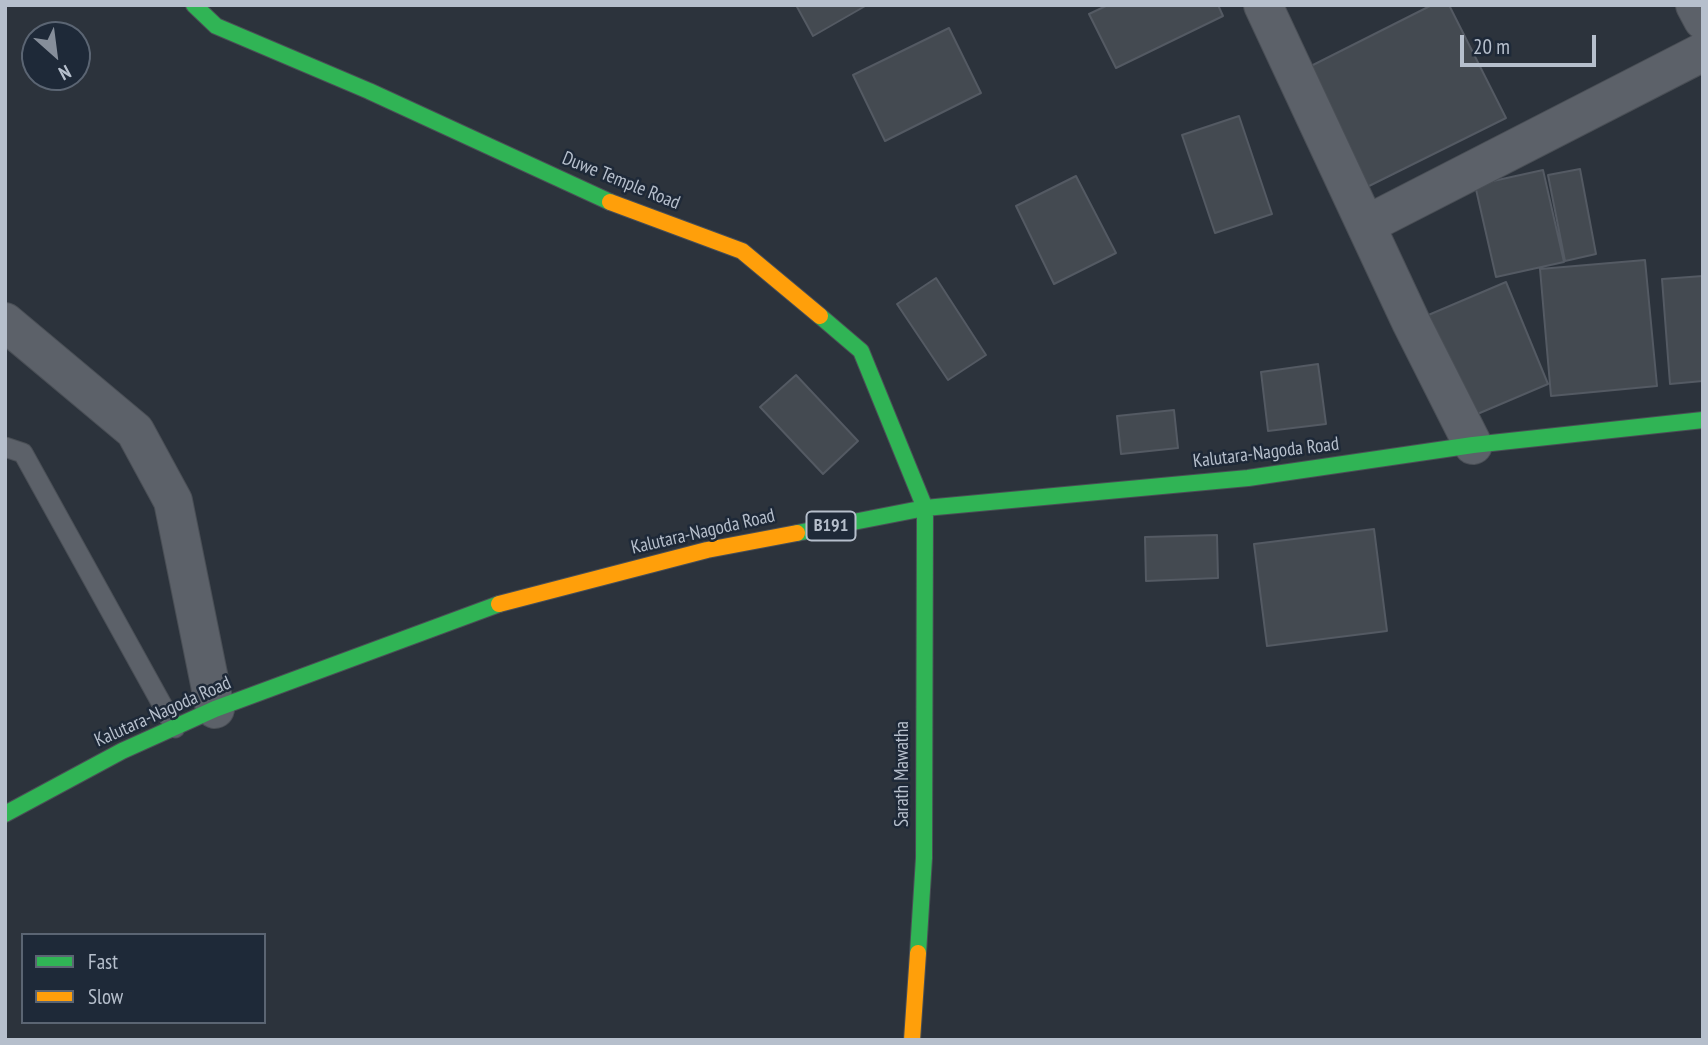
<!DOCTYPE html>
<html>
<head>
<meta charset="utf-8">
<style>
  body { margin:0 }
  #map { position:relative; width:1708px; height:1045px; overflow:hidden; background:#2c333c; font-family:"PT Sans Narrow",sans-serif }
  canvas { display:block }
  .frame { position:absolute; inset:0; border:7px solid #b6bfcc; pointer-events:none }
  .legend { position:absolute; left:21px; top:933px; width:245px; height:91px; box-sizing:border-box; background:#1e2938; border:2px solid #5b6573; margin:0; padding:9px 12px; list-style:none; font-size:21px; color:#b6bfcc }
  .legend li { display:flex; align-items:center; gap:14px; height:35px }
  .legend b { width:35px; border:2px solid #5b6573 }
  .north { position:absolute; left:21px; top:21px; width:70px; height:70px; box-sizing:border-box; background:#1e2938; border:2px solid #5b6573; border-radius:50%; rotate:152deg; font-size:19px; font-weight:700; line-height:28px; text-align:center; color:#b6bfcc }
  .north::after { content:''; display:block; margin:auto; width:24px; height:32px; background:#868e9a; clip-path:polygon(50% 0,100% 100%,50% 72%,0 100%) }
  .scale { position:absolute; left:1460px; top:35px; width:136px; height:32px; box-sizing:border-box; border:4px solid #b6bfcc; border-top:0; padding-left:9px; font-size:21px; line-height:24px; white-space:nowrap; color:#b6bfcc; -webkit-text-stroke:5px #1e2938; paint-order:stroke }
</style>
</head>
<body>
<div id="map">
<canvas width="1708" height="1045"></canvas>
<div class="frame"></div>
<ul class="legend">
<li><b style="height:9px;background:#30b455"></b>Fast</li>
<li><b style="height:9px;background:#ff9f0a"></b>Slow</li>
</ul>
<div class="north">N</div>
<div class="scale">20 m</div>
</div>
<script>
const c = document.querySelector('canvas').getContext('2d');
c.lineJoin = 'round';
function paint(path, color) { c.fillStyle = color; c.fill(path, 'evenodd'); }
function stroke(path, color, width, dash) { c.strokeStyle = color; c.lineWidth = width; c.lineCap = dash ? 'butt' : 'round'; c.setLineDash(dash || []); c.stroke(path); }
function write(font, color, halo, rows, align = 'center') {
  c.font = font + ' "PT Sans Narrow",sans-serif'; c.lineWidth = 5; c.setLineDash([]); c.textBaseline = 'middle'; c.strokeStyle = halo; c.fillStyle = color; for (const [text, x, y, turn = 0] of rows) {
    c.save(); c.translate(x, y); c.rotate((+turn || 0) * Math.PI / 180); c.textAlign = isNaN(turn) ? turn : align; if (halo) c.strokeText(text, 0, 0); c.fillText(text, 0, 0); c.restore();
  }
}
const building = new Path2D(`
  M796,5H867L813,36Z
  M1108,5H1218L1223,16L1116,68L1089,14Z
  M1432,5H1449L1506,118L1363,189L1303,70Z
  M949,28L981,93L885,141L853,75Z
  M1239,116L1272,214L1215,233L1182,135Z
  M1580,169L1596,254L1565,261L1548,175Z
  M1543,170L1564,262L1496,277L1475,185Z
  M1076,176L1116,253L1054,284L1016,206Z
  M1645,260L1657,386L1551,396L1540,269Z
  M1703,276V381L1670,384L1662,279Z
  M936,278L986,355L948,380L897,304Z
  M1506,282L1548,384L1468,418L1426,316Z
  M1318,364L1326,424L1268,431L1261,372Z
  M796,375L858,441L823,474L760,407Z
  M1174,410L1178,448L1121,454L1117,416Z
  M1374,529L1387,631L1267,646L1254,544Z
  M1217,535L1218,578L1146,581L1145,537Z`);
paint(building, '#444a51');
stroke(building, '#545a63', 2);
const lane = new Path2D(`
  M5,447L23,453L175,728`);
const street = new Path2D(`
  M1263,5L1411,322L1473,445
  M1695,5L1703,20
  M1366,225L1703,52
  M5,322L135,431L173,501L215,709`);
const fast = new Path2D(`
  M194,5L216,26L369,91L610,202
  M820,316L861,351L925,508L924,858L918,953
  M797,533L925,508L1248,478L1473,445L1703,420
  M5,814L122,751L215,709L499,604`);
const slow = new Path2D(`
  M610,202L742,251L820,316
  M499,604L707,550L797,533
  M912,1040L918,953`);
stroke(lane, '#4a4f56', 21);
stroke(street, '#4a4f56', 40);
stroke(fast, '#4a4f56', 18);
stroke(slow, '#4a4f56', 18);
stroke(lane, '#5c6169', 19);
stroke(street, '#5c6169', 38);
stroke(fast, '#30b455', 16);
stroke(slow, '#ff9f0a', 16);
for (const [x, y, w] of [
  [831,526,49]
]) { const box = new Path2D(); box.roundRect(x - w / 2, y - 14.5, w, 29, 5); c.fillStyle = '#1e2938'; c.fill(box); stroke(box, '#b6bfcc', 2); }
write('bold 18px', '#b6bfcc', null, [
  ["B191",831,526]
]);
write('19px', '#b6bfcc', '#1e2938', [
  ["Duwe Temple Road",621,181,22],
  ["Kalutara-Nagoda Road",1266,453,-7],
  ["Kalutara-Nagoda Road",703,532,-13],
  ["Kalutara-Nagoda Road",163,712,-24],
  ["Sarath Mawatha",903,774,-90]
]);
</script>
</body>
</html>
